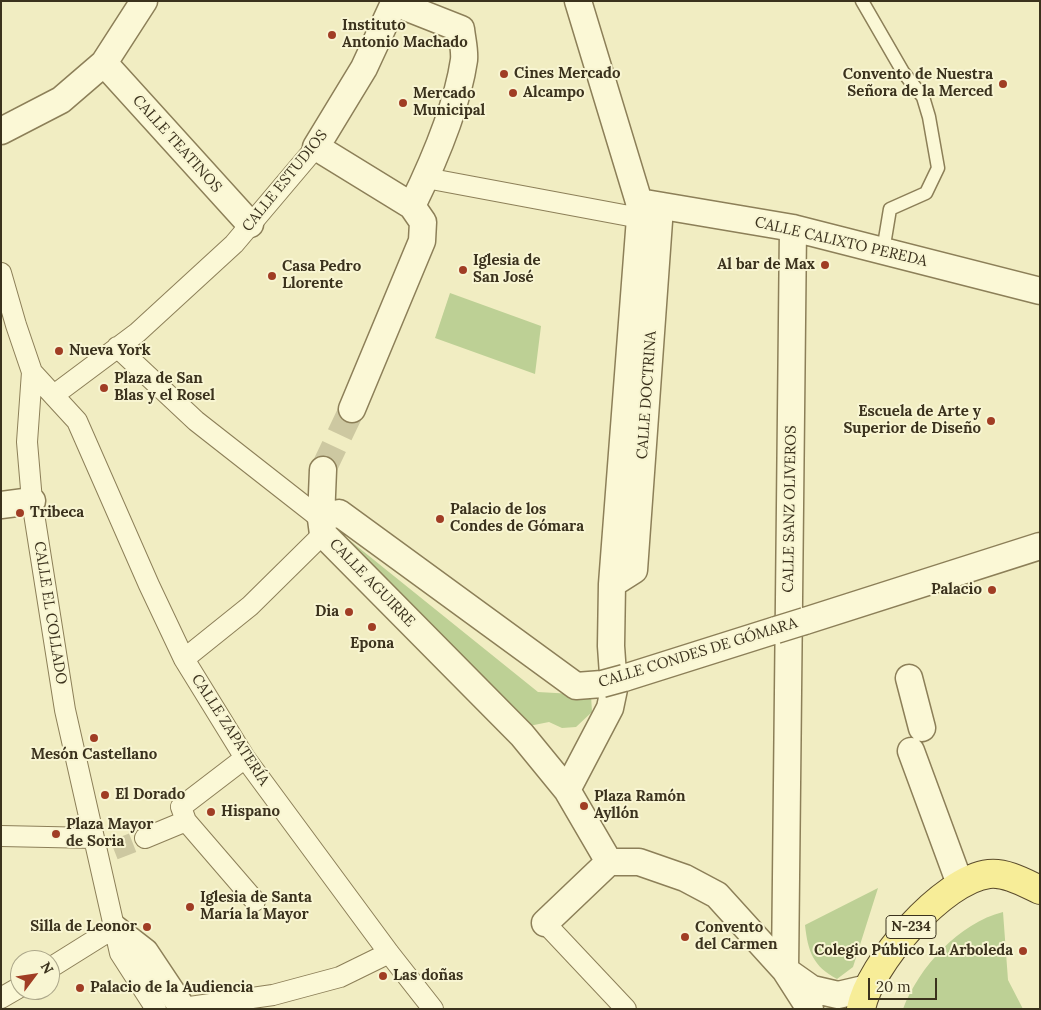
<!DOCTYPE html>
<html>
<head>
<meta charset="utf-8">
<style>
  body { margin:0 }
  #map { position:relative; width:1041px; height:1010px; overflow:hidden; background:#f1edc2; font-family:Lora,serif }
  canvas { display:block }
  .frame { position:absolute; inset:0; border:2px solid #3b321d; pointer-events:none }
  .north { position:absolute; left:10px; top:950px; width:50px; height:50px; box-sizing:border-box; background:#f8f5d2; border:1px solid #aca78a; border-radius:50%; rotate:59deg; font-size:14px; font-weight:700; line-height:20px; text-align:center; color:#3b321d }
  .north::after { content:''; display:block; margin:auto; width:18px; height:22px; background:#a03d24; clip-path:polygon(50% 0,100% 100%,50% 72%,0 100%) }
  .scale { position:absolute; left:868px; top:978px; width:69px; height:22px; box-sizing:border-box; border:2px solid #3b321d; border-top:0; padding-left:6px; font-size:15px; line-height:18px; white-space:nowrap; color:#3b321d; -webkit-text-stroke:4px #f8f5d2; paint-order:stroke }
</style>
</head>
<body>
<div id="map">
<canvas width="1041" height="1010"></canvas>
<div class="frame"></div>
<div class="north">N</div>
<div class="scale">20 m</div>
</div>
<script>
const c = document.querySelector('canvas').getContext('2d');
c.lineJoin = 'round';
function paint(path, color) { c.fillStyle = color; c.fill(path, 'evenodd'); }
function stroke(path, color, width, dash) { c.strokeStyle = color; c.lineWidth = width; c.lineCap = dash ? 'butt' : 'round'; c.setLineDash(dash || []); c.stroke(path); }
function write(font, color, halo, rows, align = 'center') {
  c.font = font + ' Lora,serif'; c.lineWidth = 4; c.setLineDash([]); c.textBaseline = 'middle'; c.strokeStyle = halo; c.fillStyle = color; for (const [text, x, y, turn = 0] of rows) {
    c.save(); c.translate(x, y); c.rotate((+turn || 0) * Math.PI / 180); c.textAlign = isNaN(turn) ? turn : align; if (halo) c.strokeText(text, 0, 0); c.fillText(text, 0, 0); c.restore();
  }
}
paint(new Path2D(`
  M450,293L541,326L535,374L435,338Z
  M338,531L538,692L591,695L592,712L576,727L562,728L549,722L524,727Z
  M878,888L853,967L837,979C813,966 808,952 805,925Z
  M1003,912L1008,980L1023,1009H903C919,967 959,923 1003,912Z`), '#bdd095');
stroke(new Path2D(`
  M114,850L145,838`), '#cdc8a1', 20, [20, 10]);
stroke(new Path2D(`
  M323,470L352,409`), '#cdc8a1', 26, [26, 13]);
const service = new Path2D(`
  M862,1L903,72L923,97L929,117L938,168L926,193L890,209L883,251`);
const pedestrian = new Path2D(`
  M426,178L640,218
  M1,273L16,325L32,372L27,442L32,501L65,710L120,953L156,1009
  M117,347L196,421L321,519
  M32,372L77,421L149,585L184,659L245,758L389,953L433,1009
  M54,395L137,333L234,244L316,147
  M184,659L250,606L323,534
  M186,821L255,901
  M1,836L94,838
  M145,838L186,821L181,807L245,758
  M545,923L626,1009
  M50,968L114,928
  M1,998L20,987
  M183,1008L273,995L340,977L389,953`);
const minor = new Path2D(`
  M395,3L461,29C462,39 465,50 464,60C457,108 433,163 412,206L316,147L364,68L395,1
  M104,63L250,224
  M1,131L61,100L104,63L144,1
  M639,202L793,228L1040,291
  M793,228L785,970L812,989L838,995L868,988
  M352,409L422,241L423,222L412,206
  M323,470L321,519L323,534L522,735L567,790L609,862
  M1,505L32,501
  M321,519L339,513L576,686L602,684
  M612,584L634,570L659,221L639,202
  M805,621L1040,546
  M624,678L776,630
  M909,678L922,728
  M911,751L960,884
  M567,790L610,708L614,689L611,646L612,584L640,218L639,202L578,1
  M545,923L609,862H639L685,878L717,895L785,970L810,1009
  M114,928L145,952L183,1009`);
const primary = new Path2D(`
  M861,1009C869,965 943,879 989,874C1006,872 1025,883 1040,890`);
stroke(service, '#8c7f58', 15);
stroke(pedestrian, '#8c7f58', 22);
stroke(minor, '#8c7f58', 29);
stroke(primary, '#5a4b2c', 30);
stroke(service, '#fbf8d6', 12);
stroke(pedestrian, '#fbf8d6', 20);
stroke(minor, '#fbf8d6', 26);
stroke(primary, '#f7ed98', 28);
const minorBridge = new Path2D(`
  M776,630L805,621
  M602,684L624,678`);
stroke(minorBridge, '#8c7f58', 29, []);
stroke(minorBridge, '#fbf8d6', 26);
for (const [x, y, r, color] of [
  [332,35,5,"#a03d24"],
  [504,74,5,"#a03d24"],
  [1003,84,5,"#a03d24"],
  [513,93,5,"#a03d24"],
  [403,103,5,"#a03d24"],
  [825,265,5,"#a03d24"],
  [463,270,5,"#a03d24"],
  [272,276,5,"#a03d24"],
  [59,351,5,"#a03d24"],
  [104,388,5,"#a03d24"],
  [991,421,5,"#a03d24"],
  [20,513,5,"#a03d24"],
  [440,519,5,"#a03d24"],
  [992,590,5,"#a03d24"],
  [349,612,5,"#a03d24"],
  [372,627,5,"#a03d24"],
  [94,738,5,"#a03d24"],
  [105,795,5,"#a03d24"],
  [584,806,5,"#a03d24"],
  [211,812,5,"#a03d24"],
  [56,834,5,"#a03d24"],
  [190,907,5,"#a03d24"],
  [147,927,5,"#a03d24"],
  [685,937,5,"#a03d24"],
  [1023,951,5,"#a03d24"],
  [383,976,5,"#a03d24"],
  [80,988,5,"#a03d24"]
]) { const dot = new Path2D(); dot.arc(x, y, r, 0, 2 * Math.PI); c.fillStyle = color; c.fill(dot); stroke(dot, '#f8f5d2', 2); }
for (const [x, y, w] of [
  [911,927,50]
]) { const box = new Path2D(); box.roundRect(x - w / 2, y - 11.5, w, 23, 4); c.fillStyle = '#f8f5d2'; c.fill(box); stroke(box, '#3b321d', 1); }
write('bold 14px', '#3b321d', null, [
  ["N-234",911,927]
]);
write('bold 15px', '#3b321d', '#f8f5d2', [
  ["Instituto",342,26],
  ["Antonio Machado",342,43],
  ["Cines Mercado",514,74],
  ["Convento de Nuestra",993,75,"right"],
  ["Señora de la Merced",993,92,"right"],
  ["Alcampo",523,93],
  ["Mercado",413,94],
  ["Municipal",413,111],
  ["Iglesia de",473,261],
  ["San José",473,278],
  ["Al bar de Max",815,265,"right"],
  ["Casa Pedro",282,267],
  ["Llorente",282,284],
  ["Nueva York",69,351],
  ["Plaza de San",114,379],
  ["Blas y el Rosel",114,396],
  ["Escuela de Arte y",981,412,"right"],
  ["Superior de Diseño",981,429,"right"],
  ["Palacio de los",450,510],
  ["Condes de Gómara",450,527],
  ["Tribeca",30,513],
  ["Palacio",982,590,"right"],
  ["Dia",339,612,"right"],
  ["Epona",372,644,"center"],
  ["Mesón Castellano",94,755,"center"],
  ["El Dorado",115,795],
  ["Plaza Ramón",594,797],
  ["Ayllón",594,814],
  ["Hispano",221,812],
  ["Plaza Mayor",66,825],
  ["de Soria",66,842],
  ["Iglesia de Santa",200,898],
  ["María la Mayor",200,915],
  ["Silla de Leonor",137,927,"right"],
  ["Convento",695,928],
  ["del Carmen",695,945],
  ["Colegio Público La Arboleda",1013,951,"right"],
  ["Las doñas",393,976],
  ["Palacio de la Audiencia",90,988]
], 'left');
write('15px', '#3b321d', '#f8f5d2', [
  ["CALLE TEATINOS",177,144,48],
  ["CALLE ESTUDIOS",285,181,-51],
  ["CALLE CALIXTO PEREDA",841,242,13],
  ["CALLE DOCTRINA",647,395,-86],
  ["CALLE SANZ OLIVEROS",790,509,-89],
  ["CALLE AGUIRRE",372,583,46],
  ["CALLE EL COLLADO",50,613,81],
  ["CALLE CONDES DE GÓMARA",698,653,-17],
  ["CALLE ZAPATERÍA",230,730,57]
]);
</script>
</body>
</html>
